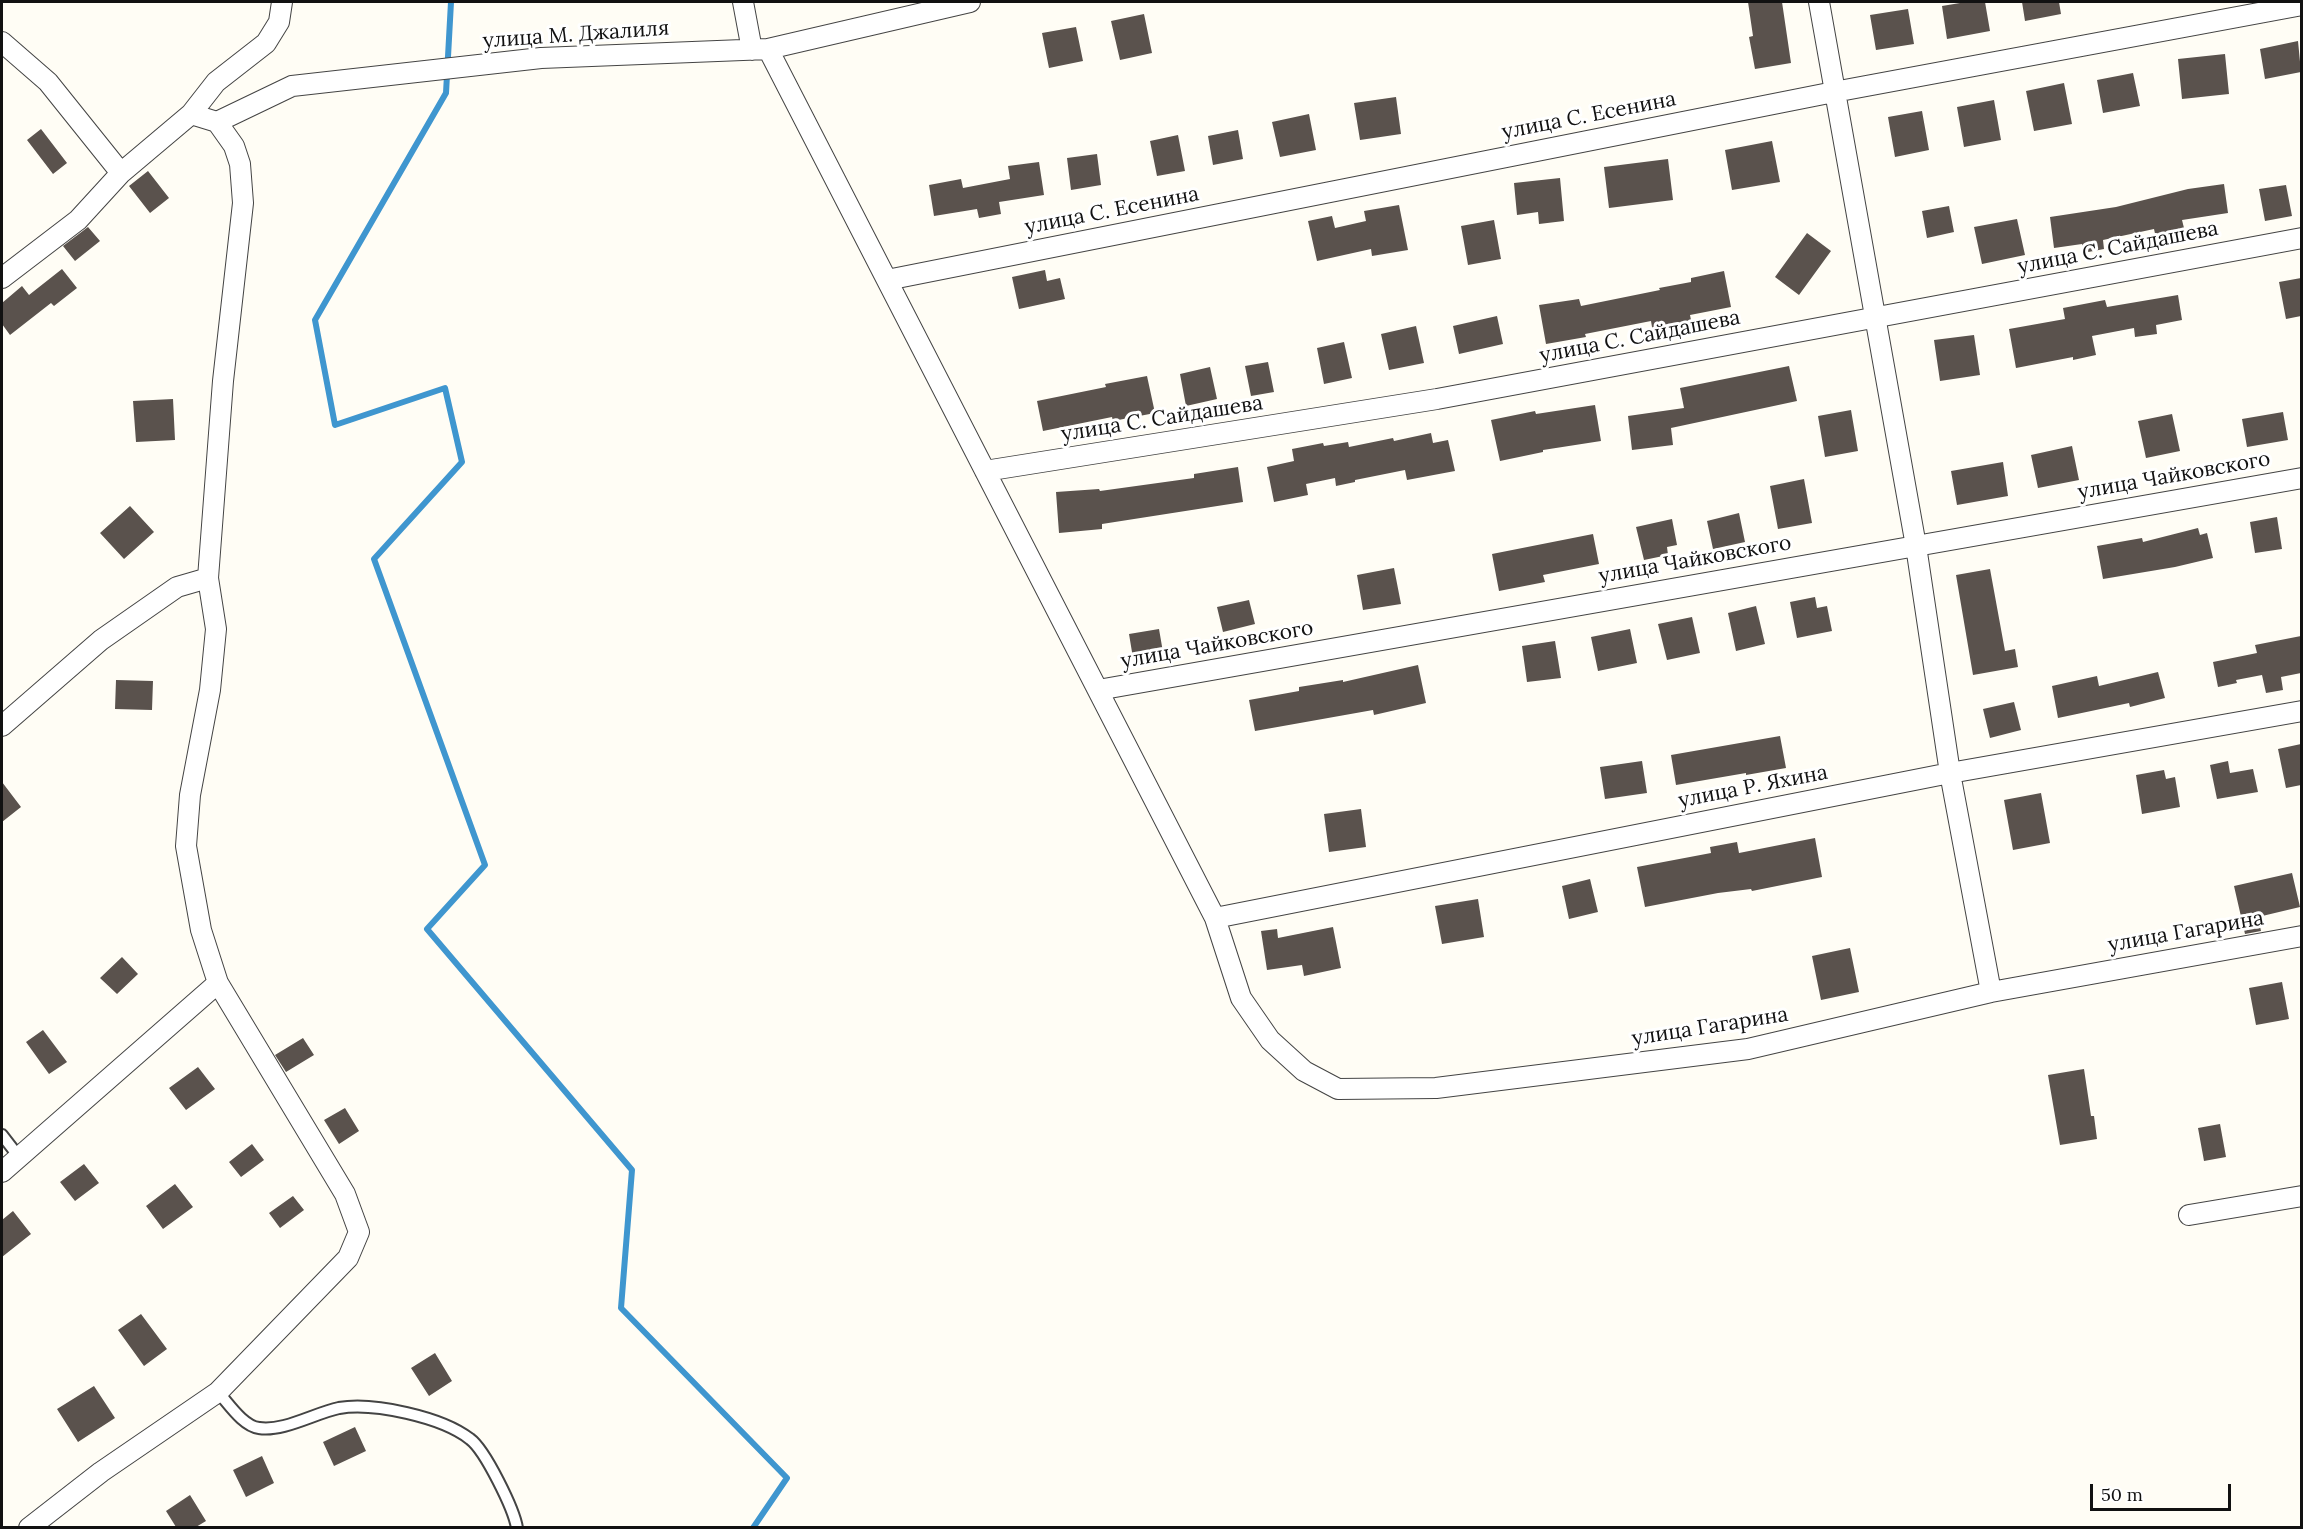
<!DOCTYPE html>
<html>
<head>
<meta charset="utf-8">
<style>
  body { margin:0 }
  #map { position:relative; width:2303px; height:1529px; overflow:hidden; background:#fffdf5; font-family:Lora,serif }
  canvas { display:block }
  .frame { position:absolute; inset:0; border:3px solid #111; pointer-events:none }
  .scale { position:absolute; left:2090px; top:1484px; width:141px; height:27px; box-sizing:border-box; border:3px solid #111; border-top:0; padding-left:8px; font-size:18px; line-height:21px; white-space:nowrap; color:#111; -webkit-text-stroke:4px #fff; paint-order:stroke }
</style>
</head>
<body>
<div id="map">
<canvas width="2303" height="1529"></canvas>
<div class="frame"></div>
<div class="scale">50 m</div>
</div>
<script>
const c = document.querySelector('canvas').getContext('2d');
c.lineJoin = 'round';
function stroke(path, color, width, dash) { c.strokeStyle = color; c.lineWidth = width; c.lineCap = dash ? 'butt' : 'round'; c.setLineDash(dash || []); c.stroke(path); }
function paint(path, color) { c.fillStyle = color; c.fill(path, 'evenodd'); }
function write(font, color, halo, rows, align = 'center') {
  c.font = font + ' Lora,serif'; c.lineWidth = 6; c.setLineDash([]); c.textBaseline = 'middle'; c.strokeStyle = halo; c.fillStyle = color; for (const [text, x, y, turn = 0] of rows) {
    c.save(); c.translate(x, y); c.rotate((+turn || 0) * Math.PI / 180); c.textAlign = isNaN(turn) ? turn : align; if (halo) c.strokeText(text, 0, 0); c.fillText(text, 0, 0); c.restore();
  }
}
stroke(new Path2D(`
  M451,2L446,93L315,320L335,425L445,388L462,462L374,559L485,865L427,929L632,1170L621,1308L787,1478L753,1528`), '#3f96cf', 6);
paint(new Path2D(`
  M1748,2H1782L1791,63L1755,69L1749,37L1753,36Z
  M1966,2H1985L1990,31L1947,39L1942,6Z
  M2022,2H2059L2061,14L2025,21Z
  M1908,9L1914,44L1876,50L1870,15Z
  M1144,14L1152,53L1120,60L1111,21Z
  M1076,27L1083,61L1049,68L1042,33Z
  M2298,41L2301,72L2265,79L2260,49Z
  M2225,54L2229,94L2182,99L2178,59Z
  M2133,73L2140,106L2103,113L2097,80Z
  M2064,83L2072,124L2034,131L2026,91Z
  M1396,97L1401,134L1360,140L1354,103Z
  M1994,100L2001,140L1964,147L1957,107Z
  M1922,111L1929,150L1895,157L1888,117Z
  M1309,114L1316,150L1280,157L1272,122Z
  M41,129L67,163L53,174L27,140Z
  M1238,130L1243,159L1213,165L1208,136Z
  M1178,135L1185,171L1157,176L1150,141Z
  M1772,141L1780,182L1732,190L1725,150Z
  M1097,154L1101,185L1071,190L1067,158Z
  M1668,159L1673,200L1609,208L1604,167Z
  M1039,162L1044,195L999,202L1001,214L979,218L977,209L934,216L929,185L961,179L963,188L1010,179L1008,166Z
  M148,171L169,198L150,213L129,186Z
  M1560,178L1564,221L1539,224L1538,212L1517,215L1514,183Z
  M2224,184L2228,213L2182,220L2185,232L2156,238L2154,229L2103,240L2104,249L2083,253L2082,244L2054,248L2050,217L2116,207L2188,189Z
  M2286,185L2292,216L2265,221L2259,189Z
  M1399,205L1408,250L1372,256L1371,249L1317,261L1308,221L1332,216L1335,228L1366,221L1364,211Z
  M1949,206L1954,232L1927,238L1922,211Z
  M2017,219L2025,255L1982,264L1974,227Z
  M1494,220L1501,259L1468,265L1461,226Z
  M88,227L100,241L75,261L63,246Z
  M1807,233L1831,251L1799,295L1775,277Z
  M62,269L77,288L54,306L51,303L10,335L2,324V303L22,286L29,295Z
  M1045,270L1047,281L1060,278L1065,299L1019,309L1012,277Z
  M1724,271L1731,307L1690,315L1692,325L1653,333L1651,321L1585,334L1586,337L1546,344L1539,305L1579,299L1581,306L1660,290L1659,288L1691,282V278Z
  M2301,278V316L2286,319L2279,282Z
  M2178,295L2182,320L2156,325L2157,334L2135,337L2134,328L2092,336L2096,355L2073,360V357L2016,368L2009,329L2065,319L2063,308L2105,300L2107,307Z
  M1497,316L1503,344L1459,354L1453,326Z
  M1416,326L1424,363L1389,370L1381,334Z
  M1974,335L1980,375L1940,381L1934,340Z
  M1344,342L1352,378L1324,384L1317,348Z
  M1268,362L1274,392L1251,396L1245,366Z
  M1789,366L1797,401L1671,428L1673,445L1632,450L1628,416L1684,408L1680,388Z
  M1210,367L1217,399L1186,406L1180,374Z
  M1147,376L1155,413L1113,421L1112,417L1043,431L1037,401L1106,387L1105,384Z
  M173,399L175,440L136,442L133,401Z
  M1595,405L1601,441L1543,450V452L1500,461L1491,420L1535,411L1536,414Z
  M1851,410L1858,451L1825,457L1818,416Z
  M2283,412L2288,440L2247,447L2242,419Z
  M2172,414L2180,451L2146,458L2138,421Z
  M1431,433L1433,443L1448,440L1455,471L1407,480L1405,470L1355,480V482L1336,486L1335,478L1306,484L1308,495L1274,502L1267,467L1294,461L1292,449L1323,443L1324,446L1348,442L1349,447L1393,438L1394,441Z
  M2072,446L2079,480L2038,488L2031,455Z
  M2003,462L2008,496L1957,505L1951,471Z
  M1238,467L1243,502L1102,524V529L1059,533L1056,492L1099,489L1100,491L1194,478V474Z
  M1804,479L1812,523L1778,529L1770,486Z
  M130,506L154,532L124,559L100,533Z
  M1739,513L1745,542L1713,549L1707,521Z
  M2277,517L2282,549L2255,553L2250,522Z
  M1672,519L1677,545L1667,547L1668,555L1644,560L1636,527Z
  M2198,528L2200,535L2207,533L2213,558L2175,567L2103,579L2097,546L2142,538L2143,542Z
  M1593,534L1599,564L1543,575L1545,582L1499,591L1492,554Z
  M1394,568L1401,604L1363,610L1357,575Z
  M1990,569L2005,651L2015,649L2018,667L1973,675L1956,575Z
  M1815,597L1817,608L1827,606L1832,631L1797,638L1790,602Z
  M1249,600L1255,624L1223,632L1217,607Z
  M1756,606L1765,644L1736,651L1728,613Z
  M1692,617L1700,653L1667,660L1658,624Z
  M1159,629L1164,658L1134,664L1129,634Z
  M1630,629L1637,663L1598,671L1591,637Z
  M2301,636V673L2281,677L2283,690L2266,693L2262,675L2236,680L2237,683L2218,687L2213,662L2257,653L2255,645Z
  M1555,641L1561,678L1527,682L1522,646Z
  M1418,665L1426,703L1374,715L1373,710L1255,731L1249,700L1299,691V687L1343,680V682Z
  M2158,672L2165,698L2130,707L2129,703L2058,718L2052,686L2097,676L2099,686Z
  M116,680L153,681L152,710L115,709Z
  M2014,702L2021,730L1990,738L1983,709Z
  M1780,736L1786,768L1746,775V773L1676,785L1671,755Z
  M2301,744V785L2286,788L2278,749Z
  M1642,761L1647,793L1605,799L1600,767Z
  M2228,761L2230,773L2253,769L2258,792L2217,799L2210,765Z
  M2164,770L2166,779L2175,777L2180,807L2142,814L2136,775Z
  M2,782L21,807L2,822Z
  M2041,793L2050,843L2013,850L2004,800Z
  M1361,809L1366,847L1329,852L1324,814Z
  M1815,838L1822,877L1752,891L1751,889L1718,893L1645,907L1637,867L1711,853L1710,847L1737,842L1739,853Z
  M2292,873L2300,907L2258,917L2261,931L2245,934L2234,886Z
  M1590,879L1598,912L1569,919L1562,886Z
  M1478,899L1484,937L1442,944L1435,906Z
  M1333,927L1341,968L1304,976L1302,965L1267,970L1261,931L1277,929L1278,938Z
  M1850,948L1859,992L1821,1000L1812,956Z
  M122,957L138,974L117,994L100,978Z
  M2282,982L2289,1019L2256,1025L2249,988Z
  M43,1030L67,1062L49,1074L26,1042Z
  M303,1038L314,1055L286,1072L275,1055Z
  M198,1067L215,1089L186,1110L169,1088Z
  M2084,1069L2091,1116H2094L2097,1139L2060,1145L2048,1075Z
  M345,1108L359,1131L339,1144L324,1120Z
  M2220,1124L2226,1157L2204,1161L2198,1128Z
  M252,1144L264,1160L241,1177L229,1162Z
  M84,1164L99,1183L75,1201L60,1182Z
  M175,1184L193,1207L163,1229L146,1206Z
  M293,1196L304,1210L280,1228L269,1213Z
  M13,1211L31,1234L2,1257V1220Z
  M141,1314L167,1349L144,1366L118,1330Z
  M435,1353L452,1381L429,1396L411,1368Z
  M94,1386L115,1418L78,1442L57,1409Z
  M355,1427L366,1451L334,1466L323,1442Z
  M262,1456L274,1483L246,1497L233,1470Z
  M190,1495L206,1521L196,1527H176L166,1511Z`), '#5a524d');
const service = new Path2D(`
  M2,1135L19,1157
  M218,1392C229,1404 243,1426 259,1428C283,1432 315,1413 339,1408C373,1402 442,1417 470,1439C485,1450 514,1509 517,1528`);
const minor = new Path2D(`
  M743,2L752,50
  M1819,2L1916,546L1950,773L1991,992
  M2,42L48,82L121,173
  M768,49L1215,918L1241,998L1270,1040L1304,1071L1338,1089L1436,1088L1748,1049L1991,992L2302,936
  M191,114L217,122L292,86L541,58L768,49L970,2
  M2,278L78,220L121,173L191,114L216,82L266,43L279,22L282,2
  M887,280L1834,92L2302,5
  M985,471L1437,399L2302,238
  M1098,690L2302,478
  M2,726L101,640L177,587L208,578L223,381L243,203L240,164L234,146L217,122
  M1215,918L1950,773L2302,711
  M2,1172L218,983
  M2189,1215L2302,1196
  M29,1528L101,1472L218,1392L348,1258L359,1232L345,1194L218,983L201,930L186,846L190,795L210,690L216,629L208,578`);
stroke(service, '#444', 14);
stroke(minor, '#444', 22);
stroke(service, '#fff', 10);
stroke(minor, '#fff', 20);
write('21px', '#111', '#fff', [
  ["улица М. Джалиля",576,35,-4],
  ["улица С. Есенина",1589,116,-11],
  ["улица С. Есенина",1112,211,-11],
  ["улица С. Сайдашева",2118,248,-11],
  ["улица С. Сайдашева",1640,337,-11],
  ["улица С. Сайдашева",1162,419,-9],
  ["улица Чайковского",2174,476,-10],
  ["улица Чайковского",1695,560,-10],
  ["улица Чайковского",1217,645,-10],
  ["улица Р. Яхина",1753,787,-11],
  ["улица Гагарина",2186,932,-10],
  ["улица Гагарина",1710,1027,-9]
]);
</script>
</body>
</html>
